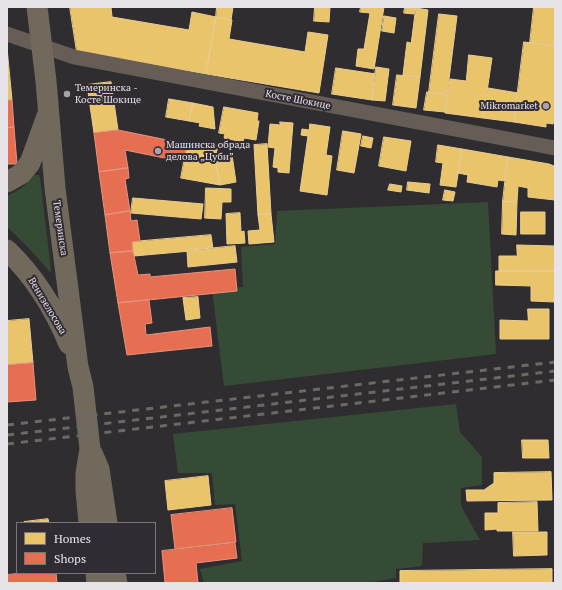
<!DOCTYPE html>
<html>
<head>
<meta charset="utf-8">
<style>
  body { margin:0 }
  #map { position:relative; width:562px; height:590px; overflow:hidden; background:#302d31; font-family:"PT Serif",serif }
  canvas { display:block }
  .frame { position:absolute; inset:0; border:8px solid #e7e3e8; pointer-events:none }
  .legend { position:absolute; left:16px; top:522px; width:140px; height:52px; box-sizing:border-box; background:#312b33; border:1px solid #7a757b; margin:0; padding:5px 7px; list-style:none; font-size:12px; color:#e7e3e8 }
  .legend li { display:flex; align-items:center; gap:8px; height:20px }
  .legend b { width:20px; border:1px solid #7a757b }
</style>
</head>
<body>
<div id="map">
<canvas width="562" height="590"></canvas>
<div class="frame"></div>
<ul class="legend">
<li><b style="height:11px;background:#e9c46a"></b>Homes</li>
<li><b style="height:11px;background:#e76f51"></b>Shops</li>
</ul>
</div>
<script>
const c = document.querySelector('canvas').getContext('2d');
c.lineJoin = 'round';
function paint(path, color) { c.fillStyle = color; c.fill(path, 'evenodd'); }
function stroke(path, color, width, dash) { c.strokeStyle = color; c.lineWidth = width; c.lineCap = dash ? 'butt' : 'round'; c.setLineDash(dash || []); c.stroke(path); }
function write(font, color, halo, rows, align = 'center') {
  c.font = font + ' "PT Serif",serif'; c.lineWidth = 4; c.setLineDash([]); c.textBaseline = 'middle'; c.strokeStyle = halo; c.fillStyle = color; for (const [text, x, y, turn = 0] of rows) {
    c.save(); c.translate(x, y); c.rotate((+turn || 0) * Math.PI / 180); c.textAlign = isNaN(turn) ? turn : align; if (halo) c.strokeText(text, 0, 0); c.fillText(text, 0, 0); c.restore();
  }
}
paint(new Path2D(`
  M34,175H39L40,178L51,270L50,272L26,245L7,227V196L22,188Z
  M488,202L496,354L224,386L212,289L243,287L241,247L275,244L277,211Z
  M456,404L460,432L482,457V485L461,488V506L480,540L423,543L422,566L396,569V578L367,583H204L200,569L242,561L235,504L215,505L212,473H178L173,434Z`), '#364b36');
const homes = new Path2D(`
  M70,7H111L112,17L189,30L192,12L216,17L206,74L77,52Z
  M217,7H233L231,20L216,17Z
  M315,7H330L329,22L314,21Z
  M361,7H384L374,69L356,66L358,49H364L370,13L360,12Z
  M405,7H415L414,14L404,13Z
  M534,7H555V46L530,43Z
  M416,8L428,10L420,77L403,75L407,42L411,43Z
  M439,14L457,16L447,95L429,92Z
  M384,16L396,18L394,33L382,31Z
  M216,17L232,20L229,39L305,52L308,32L328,35L319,93L206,74Z
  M524,42L555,46V117L553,124L546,123V127L514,122Z
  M7,48L12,100H7Z
  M469,55L492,58L483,118L445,113L450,79L466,81Z
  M376,67L389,69L385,101L372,100Z
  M336,68L376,74L372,100L332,94Z
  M397,75L420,77L416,108L393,105Z
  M111,82L118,130L94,133L87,85Z
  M488,88L518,93L514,122L483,118Z
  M427,92L447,95L445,112L424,110Z
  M169,99L193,103L189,121L166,117Z
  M193,103L213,107L215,129L199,126L200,123L189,121Z
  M224,107L258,113L257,121H259L256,140L244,138L243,142L224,138L225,134L219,133Z
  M280,122L293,123L289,173L278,172V168L273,167L275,148L268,147L270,124L280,125Z
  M310,124L330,127L326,155L332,156L327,195L300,191L308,136L301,135L302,129L309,130Z
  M343,131L361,134L354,173L337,170Z
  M363,136L373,138L371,148L361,146Z
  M384,137L411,141L406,171L379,166Z
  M187,144L204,147L205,144L218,146L215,158L186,152Z
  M267,144L271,214L258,215L254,145Z
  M438,145L462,149L456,187L440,185L443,163L436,162Z
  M462,149L508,157L505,181L498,180L497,187L467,182L468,175L458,173Z
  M186,152L215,158L220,185L181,178Z
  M232,155L236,182L220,185L215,158Z
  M508,157L549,164L554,166L555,170V200L528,197V188L518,186L517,202L503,201Z
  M408,182L430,184L429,193L407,190Z
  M390,184L402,186L401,192L388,190Z
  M206,188L231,189V202H222L221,219L205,218Z
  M445,190L455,192L453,201L443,200Z
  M133,198L203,204L201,219L131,213Z
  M503,201L517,202L516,235L502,234Z
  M521,212H545V234H521Z
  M240,213L241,232L244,231L245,243L227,244L226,214Z
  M271,214L274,242L249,244L248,231L260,230L258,215Z
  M211,235L213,249L134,256L132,242Z
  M517,245L555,246V271H499V256H517Z
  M235,246L237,262L188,267L187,251Z
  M496,271H555V302L531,301V286L496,285Z
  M198,297L200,318L186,320L183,298Z
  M528,309H549V339H500V320L528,321Z
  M29,319L33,363L7,365V321Z
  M522,440H548L549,458H523Z
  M551,472L552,500L467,501L466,490H484L494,483V473Z
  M208,476L211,505L168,510L165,481Z
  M537,502L538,531H497V529L485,530V513H498V503Z
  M48,519L49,523H24V522Z
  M513,532H547V555L514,556Z
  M552,569V583H400V571Z`);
paint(homes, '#e9c46a');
stroke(homes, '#e8cd90', 1);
const shops = new Path2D(`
  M7,100H12L14,127L7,128Z
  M14,127L17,164H7V128Z
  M118,130L187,144L184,162L125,150L128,168L99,172L94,133Z
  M128,168L129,178L125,179L130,211L105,215L99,172Z
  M130,211L131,221L137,220L140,241L132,242L133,251L110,253L105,215Z
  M133,251L138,275L150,274V277L235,269L237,291L118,303L110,253Z
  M149,300L152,323L145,324L146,335L210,327L212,346L127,355L118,303Z
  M33,363L36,400L7,402V365Z
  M232,508L236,542L175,549L171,515Z
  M235,543L237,558L196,563L198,583H165L162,551Z
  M23,573H56L57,583H7V575Z`);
paint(shops, '#e76f51');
stroke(shops, '#e7927e', 1);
stroke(new Path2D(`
  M7,34L74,57L555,148`), '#665e56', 15);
stroke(new Path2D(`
  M37,7L46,81L55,188L78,367L83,387L90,449L86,473V490L89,523
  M7,182L21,174L30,163L47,116
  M7,250C34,276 55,310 69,344
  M92,453L99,469L107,523
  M96,573L97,583
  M115,573L117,583`), '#72695d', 21);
stroke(new Path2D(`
  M7,425L555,362
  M7,435L555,371
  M7,444L555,380`), '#6d6863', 3, [7, 7]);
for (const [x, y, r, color] of [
  [67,94,4,"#a7a3a8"],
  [546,106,4,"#a7a3a8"],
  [158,151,4,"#a7a3a8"]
]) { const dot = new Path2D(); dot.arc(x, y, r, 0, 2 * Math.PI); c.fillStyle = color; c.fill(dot); stroke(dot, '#312b33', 1.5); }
write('10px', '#e7e3e8', '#312b33', [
  ["Темеринска -",75,88],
  ["Косте Шокице",75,100],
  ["Mikromarket",538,106,"right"],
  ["Машинска обрада",166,145],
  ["делова „Цуби”",166,157]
], 'left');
write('10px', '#e7e3e8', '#312b33', [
  ["Косте Шокице",298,100,11],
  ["Темеринска",60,228,82],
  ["Венизелосова",47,306,59]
]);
</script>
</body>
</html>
